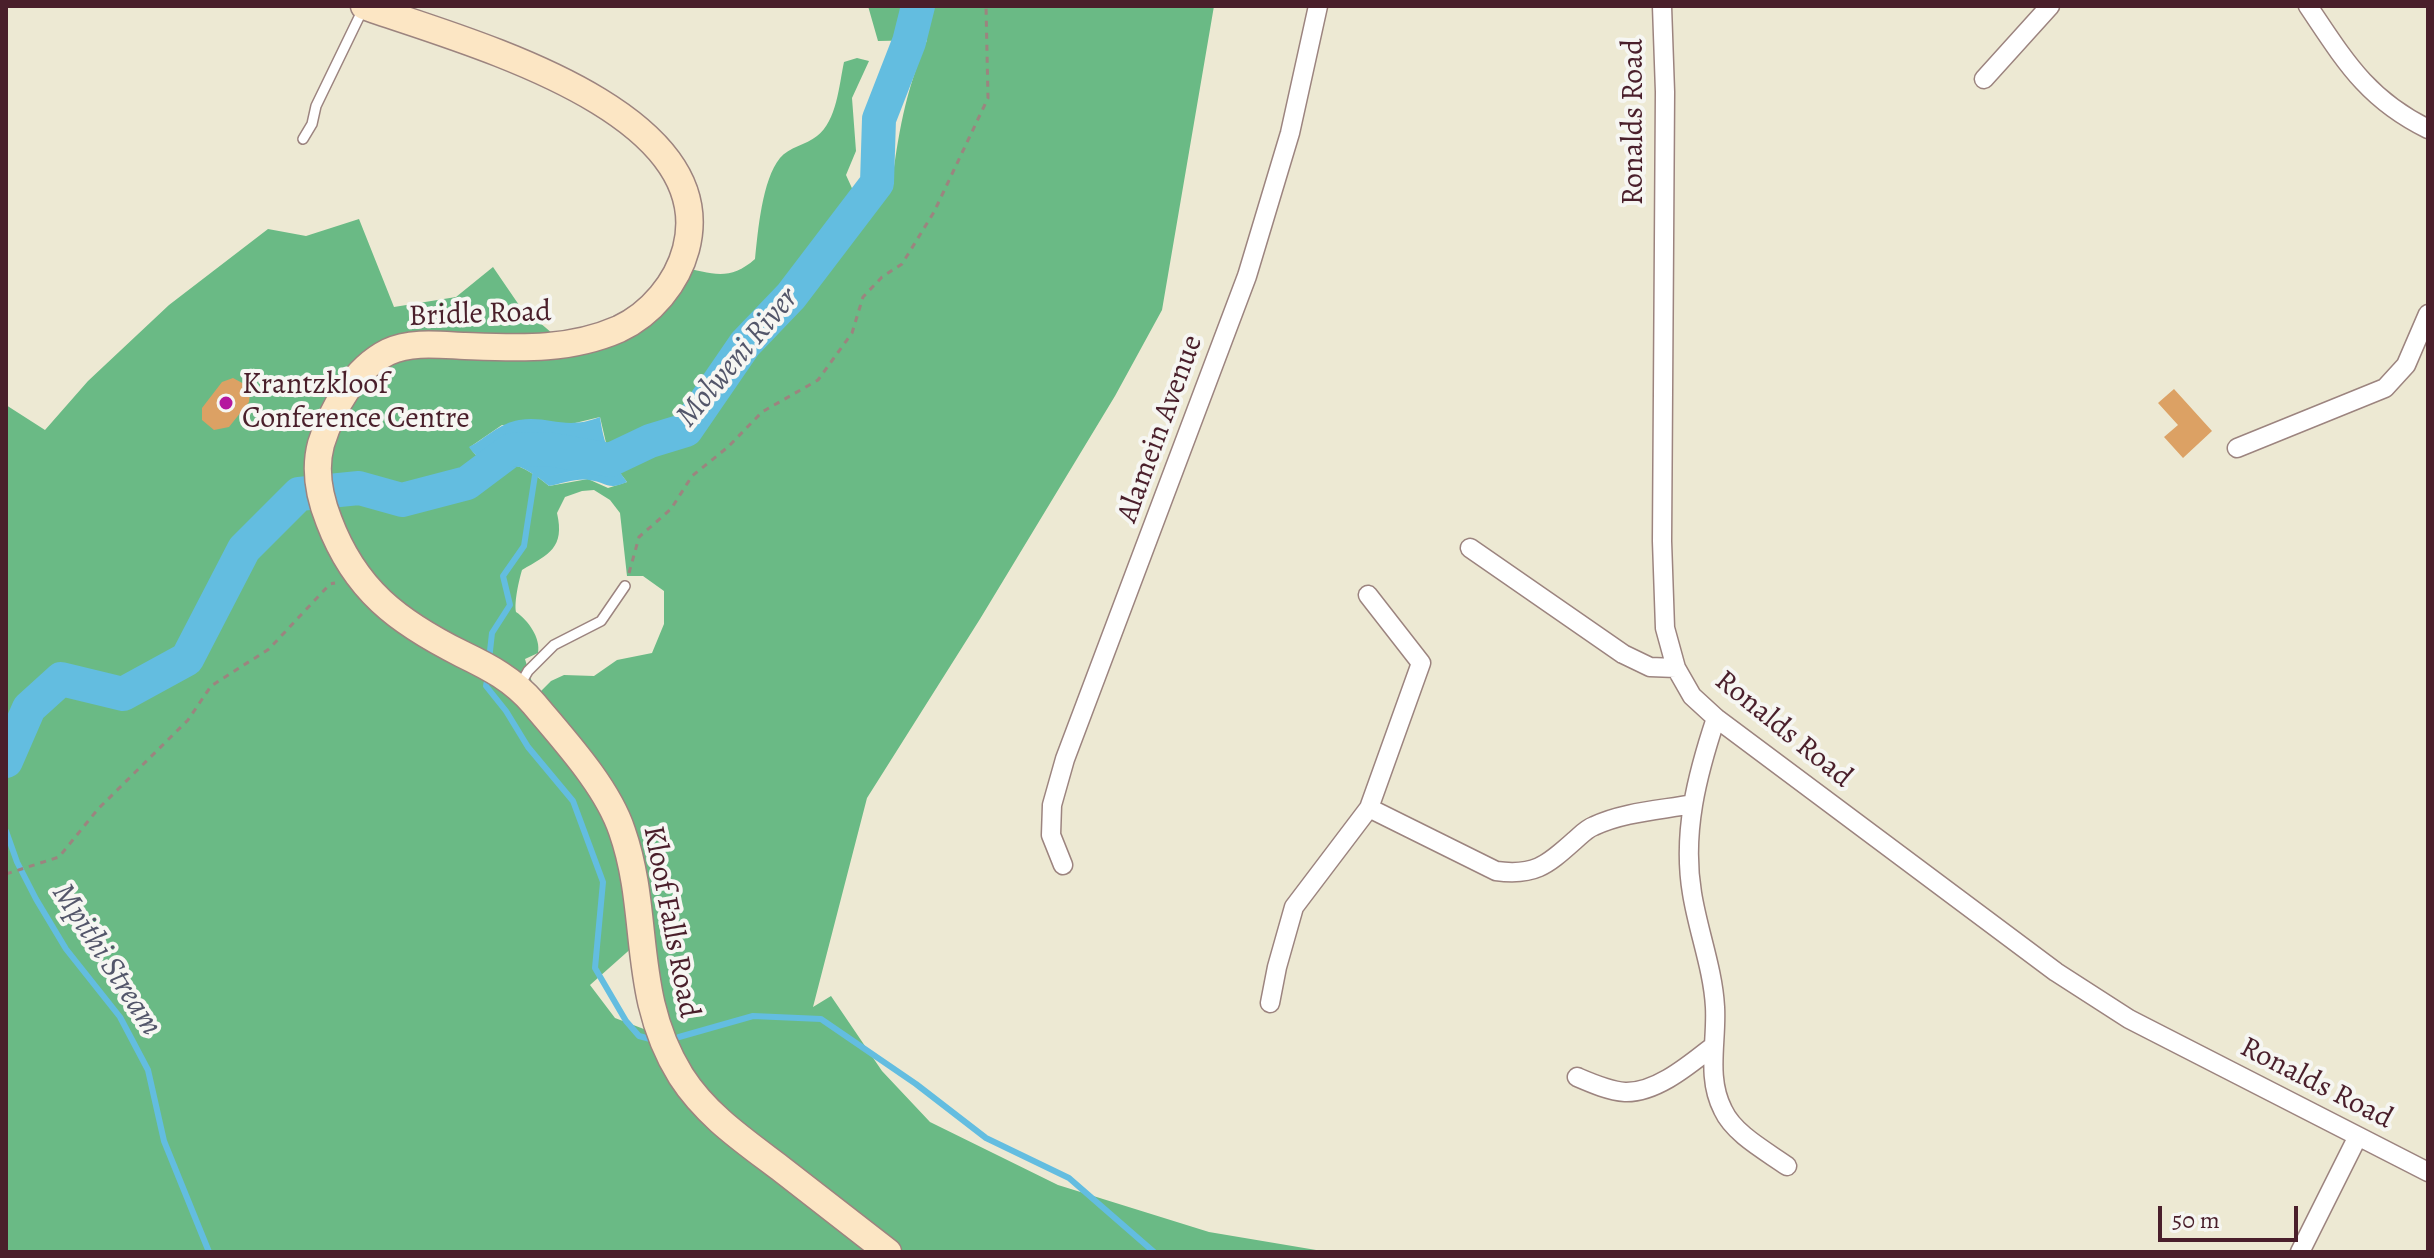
<!DOCTYPE html>
<html>
<head>
<meta charset="utf-8">
<style>
  body { margin:0 }
  #map { position:relative; width:2434px; height:1258px; overflow:hidden; background:#ede9d3; font-family:Alegreya,serif }
  canvas { display:block }
  .frame { position:absolute; inset:0; border:8px solid #4a1f2b; pointer-events:none }
  .scale { position:absolute; left:2158px; top:1206px; width:140px; height:36px; box-sizing:border-box; border:4px solid #4a1f2b; border-top:0; padding-left:10px; font-size:24px; line-height:28px; white-space:nowrap; color:#4a1f2b; -webkit-text-stroke:6px #f6f6f2; paint-order:stroke }
</style>
</head>
<body>
<div id="map">
<canvas width="2434" height="1258"></canvas>
<div class="frame"></div>
<div class="scale">50 m</div>
</div>
<script>
const c = document.querySelector('canvas').getContext('2d');
c.lineJoin = 'round';
function paint(path, color) { c.fillStyle = color; c.fill(path, 'evenodd'); }
function stroke(path, color, width, dash) { c.strokeStyle = color; c.lineWidth = width; c.lineCap = dash ? 'butt' : 'round'; c.setLineDash(dash || []); c.stroke(path); }
function write(font, color, halo, rows, align = 'center') {
  c.font = font + ' Alegreya,serif'; c.lineWidth = 8; c.setLineDash([]); c.textBaseline = 'middle'; c.strokeStyle = halo; c.fillStyle = color; for (const [text, x, y, turn = 0] of rows) {
    c.save(); c.translate(x, y); c.rotate((+turn || 0) * Math.PI / 180); c.textAlign = isNaN(turn) ? turn : align; if (halo) c.strokeText(text, 0, 0); c.fillText(text, 0, 0); c.restore();
  }
}
paint(new Path2D(`
  M868,6H1214L1162,310L1115,396L980,619L867,798L813,1007L831,996L882,1071L930,1122L1058,1185L1209,1232L1328,1252H6V405L45,430L88,381L169,305L268,229L306,236L359,219L394,307L456,297L493,267L519,305L566,345L594,338L680,267C712,273 729,282 755,259C758,231 762,180 780,158C789,147 806,145 817,136C837,121 839,85 844,62L857,58L869,61L852,98L856,151L846,175L856,197L872,198L891,191C898,134 905,93 927,40L878,41ZM600,417L610,460L627,482L608,488L588,479L549,486C538,477 524,466 509,464C491,461 480,465 470,447L502,425L571,424ZM594,490L610,500L620,513L627,576H643L664,591V624L652,653L617,660L594,676L564,675L551,681L539,693L533,686L525,659L538,653C541,638 528,620 516,612C514,602 519,580 522,570C549,554 565,548 557,513L565,497L582,491ZM635,945L649,1031L615,1018L590,985Z`), '#6aba85');
paint(new Path2D(`
  M600,417C604,445 610,459 627,482C607,491 607,482 589,480C577,478 561,484 549,486C538,477 524,466 509,464C491,461 480,464 469,447C486,438 500,423 519,420C549,415 565,431 600,417Z`), '#63bde0');
stroke(new Path2D(`
  M489,660L492,633L510,605L503,576L524,546L535,475
  M488,675L486,686L506,711L528,747L573,801L603,882L595,968L626,1021L639,1036L654,1040
  M6,831L17,862L36,899L66,949L120,1017L148,1070L164,1141L209,1252
  M679,1037L753,1016L821,1019L916,1084L986,1138L1069,1178L1154,1252`), '#63bde0', 6);
stroke(new Path2D(`
  M6,761L29,708L61,679L123,694L187,659L244,549L299,494L359,488L402,500L467,483L511,450L548,449L610,460L650,441L686,430L745,344L791,296L877,183L879,119L909,42L918,6`), '#63bde0', 34);
paint(new Path2D(`
  M233,378L246,385L250,393L249,402L229,427L214,430L202,420V408L222,382Z
  M2174,389L2212,431L2183,458L2164,437L2178,425L2158,403Z`), '#dca164');
const lane = new Path2D(`
  M303,139L312,124L316,106L363,9
  M520,685L528,671L554,645L601,621L625,586`);
const street = new Path2D(`
  M1662,6L1665,92L1662,541L1665,628L1676,668L1692,696L1716,718L2056,972L2129,1019L2428,1172
  M2308,6C2345,61 2367,99 2428,129
  M1984,79L2050,6
  M2237,448L2385,388L2406,365L2428,314
  M1470,548L1623,654L1650,667L1676,668
  M1716,718C1697,775 1682,833 1692,893C1698,931 1713,969 1715,1007C1717,1042 1706,1077 1723,1110C1734,1134 1766,1151 1787,1166
  M1369,808L1496,871C1534,876 1546,866 1574,841C1580,836 1586,829 1594,826C1623,812 1661,810 1693,804
  M1063,865L1051,835L1052,805L1065,759L1247,276L1290,133L1318,6
  M1270,1003L1277,967L1294,907L1369,808L1421,663L1368,595
  M1577,1077C1591,1083 1609,1091 1625,1092C1656,1093 1689,1065 1712,1047
  M2300,1252L2357,1138`);
const secondary = new Path2D(`
  M364,6C459,40 723,108 686,249C677,283 651,314 619,329C569,351 519,348 465,346C441,345 411,341 388,352C354,369 332,409 321,444C314,470 319,496 329,521C355,590 398,622 462,654C489,667 514,680 534,704C564,740 607,786 622,831C651,914 630,994 681,1076C706,1115 743,1140 780,1168C816,1196 852,1224 888,1252`);
stroke(lane, '#9c847f', 12);
stroke(street, '#9c847f', 21);
stroke(secondary, '#9c847f', 29);
stroke(new Path2D(`
  M629,573L639,537L671,509L692,476L728,447L762,412L818,380L852,333L863,297L882,277L902,264L934,212L988,98L986,6
  M6,874L59,857L98,809L188,720L211,686L269,649L330,584L335,583`), '#9c847f', 3, [6, 6]);
stroke(lane, '#fff', 9);
stroke(street, '#fff', 18);
stroke(secondary, '#fce6c4', 26);
for (const [x, y, r, color] of [
  [226,403,8,"#b5179e"]
]) { const dot = new Path2D(); dot.arc(x, y, r, 0, 2 * Math.PI); c.fillStyle = color; c.fill(dot); stroke(dot, '#f6f6f2', 3); }
write('30px', '#4a1f2b', '#f6f6f2', [
  ["Ronalds Road",1635,122,-90],
  ["Bridle Road",480,315,-2],
  ["Alamein Avenue",1161,429,-70],
  ["Ronalds Road",1783,730,39],
  ["Kloof Falls Road",670,922,79],
  ["Ronalds Road",2316,1084,27]
]);
write('30px', '#4a1f2b', '#f6f6f2', [
  ["Krantzkloof",242,386],
  ["Conference Centre",242,420]
], 'left');
write('italic 32px', '#53566a', '#f6f6f2', [
  ["Molweni River",738,358,-50],
  ["Mpithi Stream",106,960,57]
]);
</script>
</body>
</html>
